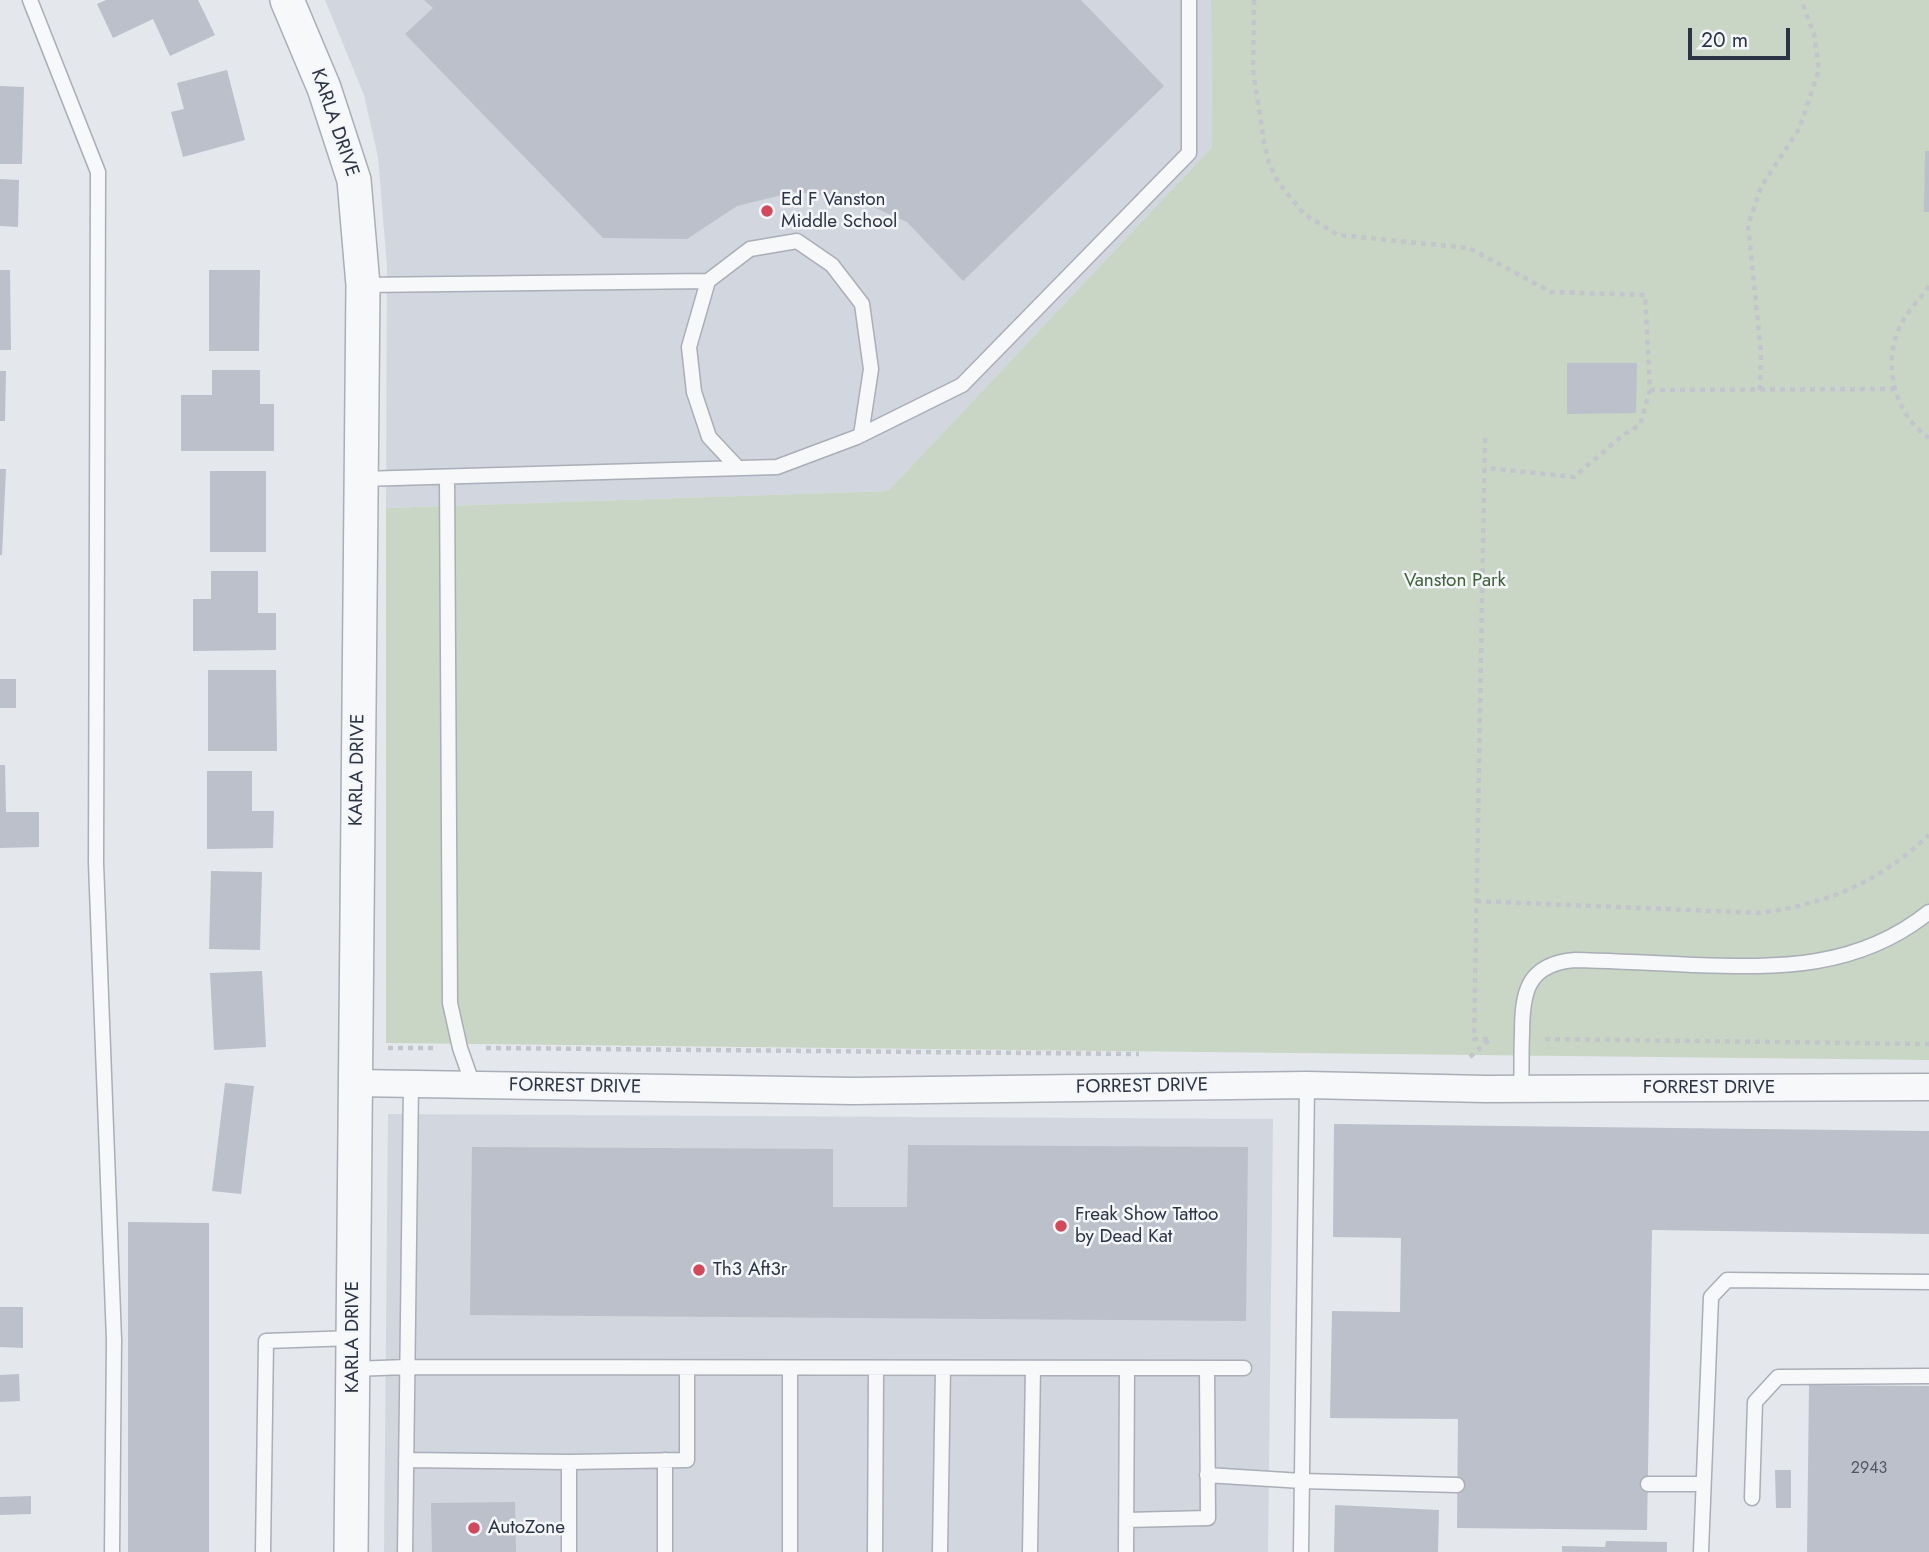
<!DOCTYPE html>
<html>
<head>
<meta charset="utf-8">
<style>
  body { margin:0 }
  #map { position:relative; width:1929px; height:1552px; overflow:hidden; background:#e4e7ec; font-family:Jost,sans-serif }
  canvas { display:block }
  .scale { position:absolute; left:1688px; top:28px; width:102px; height:32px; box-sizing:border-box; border:4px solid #2b3445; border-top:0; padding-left:9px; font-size:21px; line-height:24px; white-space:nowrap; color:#2b3445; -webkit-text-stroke:5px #f4f6f9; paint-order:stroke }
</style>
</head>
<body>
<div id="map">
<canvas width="1929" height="1552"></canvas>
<div class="scale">20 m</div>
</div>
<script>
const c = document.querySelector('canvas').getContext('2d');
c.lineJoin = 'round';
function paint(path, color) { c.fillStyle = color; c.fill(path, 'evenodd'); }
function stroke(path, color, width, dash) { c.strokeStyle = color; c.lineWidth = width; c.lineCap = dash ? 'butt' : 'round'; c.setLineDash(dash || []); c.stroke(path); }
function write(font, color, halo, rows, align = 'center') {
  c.font = font + ' Jost,sans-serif'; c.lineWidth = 5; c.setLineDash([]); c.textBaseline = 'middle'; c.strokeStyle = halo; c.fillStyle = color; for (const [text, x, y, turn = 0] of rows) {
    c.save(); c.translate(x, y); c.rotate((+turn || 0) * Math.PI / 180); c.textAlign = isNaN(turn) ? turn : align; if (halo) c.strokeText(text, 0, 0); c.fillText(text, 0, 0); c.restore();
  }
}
paint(new Path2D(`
  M325,0H1211L1212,147L888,491L386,508L387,266L378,157L364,95Z
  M388,1114L1273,1119L1268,1552H384Z`), '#d2d6de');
paint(new Path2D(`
  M1211,0H1929V1060L386,1043V508L888,491L1212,147Z`), '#c9d6c5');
paint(new Path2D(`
  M106,0H198L215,35L170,56L153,19L113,38L97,4Z
  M424,0H1081L1164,86L963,281L907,222L853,198L794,192L737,206L687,239L603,238L405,34L433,8Z
  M227,70L245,140L183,157L171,112L184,109L177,83Z
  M0,86L24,87L22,164H0Z
  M1925,151H1929V212H1924Z
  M0,179L19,180L18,227L0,226Z
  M0,270H10L11,350H0Z
  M209,270H260L259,351H209Z
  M1567,363H1637L1636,413L1567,414Z
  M212,370H260V404H274V451H181V395H212Z
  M0,371H6L5,421H0Z
  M0,469H6L2,555H0Z
  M210,471H266V552H210Z
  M211,571H258V613H276V650L193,651V599H211Z
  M208,670H276L277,751H208Z
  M0,679H16V708H0Z
  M0,765H5L6,812H39V847L0,848Z
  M207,771H252V811H274L273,848L207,849Z
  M211,871L262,872L260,950L209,949Z
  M262,971L266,1047L214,1050L210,973Z
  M225,1083L254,1086L241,1194L212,1191Z
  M1334,1124L1929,1131V1234L1652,1230L1647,1530L1457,1528L1458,1419L1330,1418L1332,1311L1400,1312L1401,1238L1333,1237Z
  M908,1145L1248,1147L1246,1321L470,1315L472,1147L833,1149V1207H907Z
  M128,1222L209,1223V1552H128Z
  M0,1307H23V1348L0,1347Z
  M19,1374L20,1401L0,1402V1375Z
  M1809,1385L1929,1386V1552H1807Z
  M1775,1470H1791V1508H1776Z
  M31,1496V1514L0,1515V1497Z
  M515,1502L516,1552H432L431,1503Z
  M1335,1505L1439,1510L1438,1552H1334Z
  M1606,1541L1667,1542V1552H1562V1546L1605,1547Z`), '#bbc0ca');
const service = new Path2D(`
  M30,0L98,172L96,863L114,1340L112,1552
  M708,281L689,347L694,392L709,437L738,468
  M363,285L708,281L750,249L797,241L832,265L862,304L871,369L861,435
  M447,477L450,1003L460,1048L473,1085
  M361,479L777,467L857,437L962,385L1189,153V0
  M1521,1089C1522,1071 1521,1052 1522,1034C1522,992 1527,964 1575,960C1615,961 1654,963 1694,965C1779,968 1858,969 1929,912
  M790,1368V1552
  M353,1369L407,1367L1244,1368
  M406,1460L569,1462L687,1460V1368
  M1207,1475L1302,1481L1457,1485
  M1648,1484H1702
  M1752,1498L1755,1402L1778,1377L1929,1376
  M1126,1520L1208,1518L1207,1368
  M263,1552L266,1341L353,1338
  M405,1552L411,1084
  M569,1552V1462
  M665,1552V1460
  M875,1552L876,1368
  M940,1552L943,1368
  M1030,1552L1033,1368
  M1126,1552L1127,1368
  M1301,1552L1307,1085
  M1701,1552L1711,1297L1727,1280L1929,1282`);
const minor = new Path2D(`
  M355,1083L853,1091L1307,1085L1485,1089L1929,1087`);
const tertiary = new Path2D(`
  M287,0L324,88L354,180L363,285L351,1552`);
stroke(service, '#a9aeb7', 17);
stroke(minor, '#a9aeb7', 29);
stroke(tertiary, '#a9aeb7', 36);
stroke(new Path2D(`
  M1254,0L1253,70L1264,142L1269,163L1278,182L1304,214L1338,235L1469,248L1551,292L1645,295L1650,390L1640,425L1623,435L1574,477L1485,468
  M1929,286C1921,298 1910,308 1903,321C1881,358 1892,413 1929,438
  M1650,390L1895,389
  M1760,390L1761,353L1748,225L1761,187L1799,129L1819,70L1814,34L1801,0
  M1485,438L1474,1039H1491
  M1476,901L1760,913C1828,904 1879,882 1929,835
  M1545,1039L1929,1044
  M388,1048H436
  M486,1048L1139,1054
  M1470,1057L1490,1039`), '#c2c5cb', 4.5, [5, 5]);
stroke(service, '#f7f8fa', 14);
stroke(minor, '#f7f8fa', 26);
stroke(tertiary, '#f7f8fa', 33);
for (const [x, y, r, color] of [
  [767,211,7,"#d1495b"],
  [1061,1226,7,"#d1495b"],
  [699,1270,7,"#d1495b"],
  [474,1528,7,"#d1495b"]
]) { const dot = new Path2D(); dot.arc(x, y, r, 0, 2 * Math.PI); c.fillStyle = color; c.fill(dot); stroke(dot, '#f4f6f9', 2.5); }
write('16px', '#4f5766', null, [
  ["2943",1869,1469]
]);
write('19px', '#2b3445', '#f4f6f9', [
  ["KARLA DRIVE",334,123,71],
  ["KARLA DRIVE",358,770,-89],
  ["FORREST DRIVE",575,1087,1],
  ["FORREST DRIVE",1142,1087,-1],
  ["FORREST DRIVE",1709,1088],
  ["KARLA DRIVE",353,1337,-90]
]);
write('19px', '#2b3445', '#f4f6f9', [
  ["Ed F Vanston",781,200],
  ["Middle School",781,222],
  ["Freak Show Tattoo",1075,1215],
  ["by Dead Kat",1075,1237],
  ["Th3 Aft3r",713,1270],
  ["AutoZone",488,1528]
], 'left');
write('19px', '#3f6138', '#f4f6f9', [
  ["Vanston Park",1455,581]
]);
</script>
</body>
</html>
